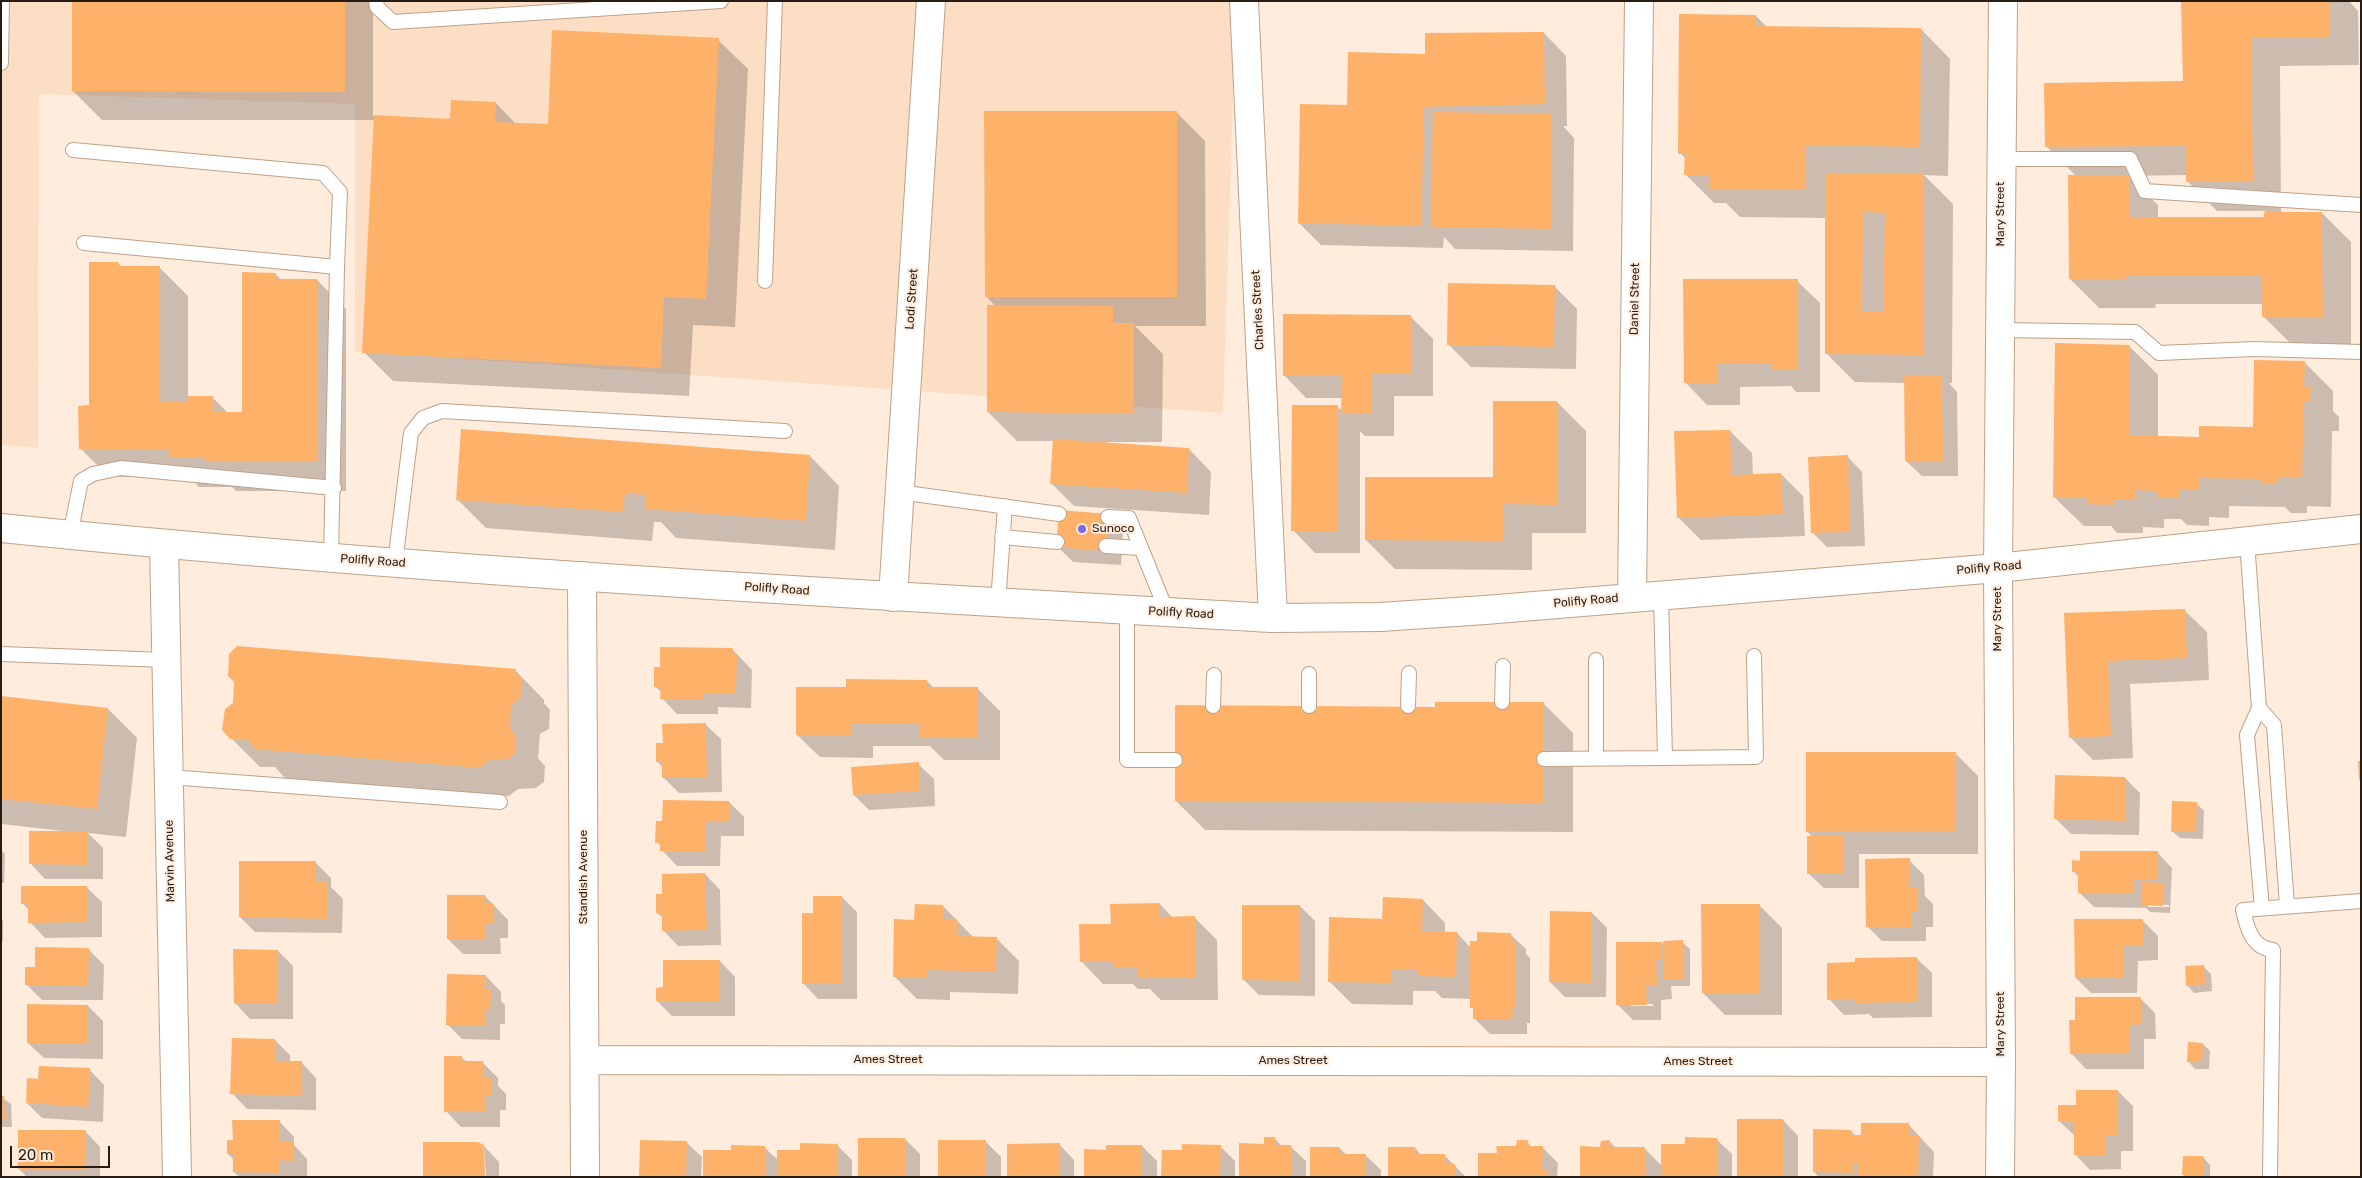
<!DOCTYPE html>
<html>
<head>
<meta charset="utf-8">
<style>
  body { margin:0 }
  #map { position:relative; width:2362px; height:1178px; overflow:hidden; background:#ffecdd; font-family:Rubik,sans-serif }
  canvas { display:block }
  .frame { position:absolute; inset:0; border:2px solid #271c13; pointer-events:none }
  .scale { position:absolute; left:10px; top:1146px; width:100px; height:22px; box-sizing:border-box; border:2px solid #271c13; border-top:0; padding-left:6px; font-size:15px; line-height:18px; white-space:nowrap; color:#271c13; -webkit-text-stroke:4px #ffecdd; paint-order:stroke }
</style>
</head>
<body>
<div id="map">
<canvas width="2362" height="1178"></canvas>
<div class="frame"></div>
<div class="scale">20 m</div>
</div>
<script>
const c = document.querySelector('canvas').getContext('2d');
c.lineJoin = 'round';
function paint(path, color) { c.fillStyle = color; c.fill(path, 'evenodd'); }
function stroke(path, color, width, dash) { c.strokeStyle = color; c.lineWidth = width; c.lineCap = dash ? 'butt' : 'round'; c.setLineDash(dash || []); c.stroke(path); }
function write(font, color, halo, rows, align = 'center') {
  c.font = font + ' Rubik,sans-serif'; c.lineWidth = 4; c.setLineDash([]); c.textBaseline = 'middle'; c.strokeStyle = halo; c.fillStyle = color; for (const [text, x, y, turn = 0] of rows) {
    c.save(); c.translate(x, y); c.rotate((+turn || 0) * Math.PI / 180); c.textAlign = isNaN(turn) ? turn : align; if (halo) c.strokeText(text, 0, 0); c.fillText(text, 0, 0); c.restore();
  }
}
paint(new Path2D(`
  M1,1H1236L1223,413L355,351V104L39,94L38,448L1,445Z`), '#fcdec5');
paint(new Path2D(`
  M1,1H2L1,214Z
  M73,1H373V116L451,120L496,103L516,124L549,126L718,40L748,69L735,327L693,325L689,396L393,381L364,352L375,120H102L73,91Z
  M2183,1H2349L2358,11L2359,65L2280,66L2281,213H2322L2351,242V346L2292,345L2263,316V304H2156L2155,308H2099L2070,279L2076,176L2047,147L2184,83ZM2188,175V182L2217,211H2265V218H2158V205L2128,176Z
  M1756,16L1767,27L1921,29L1950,59L1948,176L1924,175L1953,204L1952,383H1949L1957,392L1958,476H1922L1906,461V383L1855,382L1826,353V218L1740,217L1726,203H1714L1685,174L1686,159L1680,153Z
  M1544,33L1566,56L1567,126H1563L1574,138L1573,251L1455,249L1444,237L1443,248L1321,245L1299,223L1348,106Z
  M1176,112L1205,141L1206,326H1135L1163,354L1162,442H1106V444L1189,449L1211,472L1209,515L1074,506L1052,484L1054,441H1017L988,412L995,306L986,296Z
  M118,263L122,267H159L188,296V398H213L228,413H243L275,274L282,280H317L346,309V491H236L232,487H199L190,477H109L80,448Z
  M1797,281L1820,303V392H1796L1791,386L1740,387V405H1707L1685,382Z
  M1555,287L1577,309L1576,369L1471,367L1449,345Z
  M1410,316L1433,339V396H1394V436H1365L1360,431V553H1315L1293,530L1338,407L1342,411L1343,398H1306L1284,375Z
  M2129,346L2158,375V437L2200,438L2255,428L2304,362L2333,391V411L2339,417V431H2332L2331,507L2307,506V513H2291L2285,507L2229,506V518L2209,517V526L2187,525L2181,519H2164V528L2143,527V533H2117L2111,526H2084L2054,497Z
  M1557,402L1586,431V533H1532V570L1395,569L1366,540L1494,479Z
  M1730,431L1752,453L1753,475L1781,474L1803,496L1805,536L1701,540L1678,517Z
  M810,456L839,486L835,550L676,538L661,522H654L652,541L486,528L457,499Z
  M1847,456L1862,472L1865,546L1827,547L1812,532Z
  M1107,515L1123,530L1121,565L1073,562L1058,547Z
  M2184,610L2207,632L2209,680L2130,684L2133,758L2093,760L2070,737L2066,615Z
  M732,649L752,670L751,708L718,707V714H677L662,698V693L655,686L661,668Z
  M515,670L544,700V703L550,710L549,729L540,734L538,758L545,766L544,782L536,788L518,789L509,796L285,778L275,767H260L231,738Z
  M927,681L934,688H977L1000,711V760H944L930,746H873V758L820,757L797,735L848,688Z
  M1,698L108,709L137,738L126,837L88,833L103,848V879H45L30,863L63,831L1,824Z
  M1544,704L1573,733V832L1205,830L1176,801Z
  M705,724L721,739L722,792L679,793L664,778L663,768L657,761L664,744Z
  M1955,753L1978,776V854H1859V888H1824L1808,873L1812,837L1807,831Z
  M918,764L934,779L935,806L869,810L854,795Z
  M2125,778L2140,793L2139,835L2071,834L2056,819Z
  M729,802L744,817V836H721L720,866H677L662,850V847L657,842L664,822Z
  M2196,803L2204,811L2203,839L2180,838L2172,831Z
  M1,850L5,854L4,883H1Z
  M2157,852L2172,868L2170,913L2150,912L2146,908L2094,907L2079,892V877L2074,872ZM2148,904L2169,905V907H2148Z
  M1909,860L1924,875L1925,896L1933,904V927H1926V941H1882L1867,926Z
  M316,863L331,878V887L343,899L342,933L255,932L240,917Z
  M705,874L720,890L721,945L678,946L663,930V918L657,913L663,896Z
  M86,887L102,902V937L45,938L30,922L29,910L22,903Z
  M485,896L508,920V938H500L501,954H463L448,939Z
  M842,897L857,912V999H818L803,983L814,914Z
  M1423,900L1445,923V933H1457L1471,948L1478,942L1510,934L1526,949V954L1530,958V1023H1527V1034H1490L1475,1019L1472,999L1442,998L1435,991H1413V1005L1352,1004L1329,981L1383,920Z
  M1160,904L1173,918H1195L1217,940L1218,1000H1161L1150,989H1138L1133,984H1103L1081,961L1112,925Z
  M1759,905L1782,928V1015H1725L1703,993Z
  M943,906L974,938H996L1019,961L1018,994L950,992V1000L917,999L895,977L916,921Z
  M1300,906L1315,921V996L1259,995L1244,980Z
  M1592,913L1607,928L1606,997H1565L1550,982Z
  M1,919L3,920V941L1,942Z
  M2143,921L2158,936V960L2138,961L2137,993H2091L2076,978Z
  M1682,942L1690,949V986H1671L1672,999L1661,1000V1020H1633L1617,1004L1662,943L1665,946ZM1631,1004H1653V1006H1631Z
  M88,949L104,965L103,1000H42L26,984L37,969Z
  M278,951L293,966V1019H250L235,1003Z
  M1916,958L1932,973V1017L1873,1018L1869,1014L1844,1015L1829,999Z
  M720,961L735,977V1016H672L657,1001L665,989Z
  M2204,967L2211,974L2212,991L2194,993L2187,985Z
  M486,976L501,992V1001L505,1005V1024H500V1040L462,1039L447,1024Z
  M2140,998L2155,1013L2156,1039H2144V1069H2086L2071,1053L2076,1021Z
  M88,1006L103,1021V1059L44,1058L28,1043Z
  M275,1040L290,1055V1062H301L316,1078V1110L247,1109L232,1093Z
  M2203,1044L2210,1051L2209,1069H2195L2188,1061Z
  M461,1057L467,1062H482L498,1078V1086L506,1094V1110H500V1127H461L446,1111Z
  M89,1069L104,1085L103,1122L42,1118L27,1103L39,1080Z
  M2118,1091L2133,1106V1151H2121V1169L2090,1170L2075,1154V1136L2059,1121L2077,1106Z
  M1,1097L11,1104L12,1127H1Z
  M1783,1120L1798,1136V1177H1738Z
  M279,1121L294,1137V1145L307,1159V1176L239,1177L234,1172V1160L228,1154L234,1141Z
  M1908,1124L1934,1152L1933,1177H1819L1814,1172L1851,1131L1856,1136Z
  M85,1131L100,1147V1177H27L19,1169Z
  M1274,1138L1282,1146H1290L1306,1161V1177H1241Z
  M905,1139L920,1154V1177H859Z
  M1716,1139L1732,1154V1177H1581L1602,1148L1610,1142L1616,1148L1645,1149L1662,1166L1687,1145Z
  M985,1141L1001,1157V1177H939Z
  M686,1142L702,1157L701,1177H641Z
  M1527,1142L1533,1148L1542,1147L1558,1163L1557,1177H1479L1498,1154Z
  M1059,1144L1074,1160V1177H1009Z
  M837,1145L852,1160V1177H704L733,1152L764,1147L779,1161Z
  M484,1146L499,1162V1177H486Z
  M1142,1146L1157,1161V1177H1085L1107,1151Z
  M1220,1146L1235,1161V1177H1162L1183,1151Z
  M1339,1148L1347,1155H1365L1381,1170V1177H1312Z
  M1415,1148L1422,1156L1444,1155L1466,1177H1389Z
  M2203,1157L2210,1165V1177H2186L2183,1174Z`), '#0003');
paint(new Path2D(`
  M72,1H345V92L72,91Z
  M2181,1H2330V37H2251L2253,182H2186V146L2045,147L2044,83L2183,81Z
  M1679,14L1756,15V26L1921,28L1920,147L1805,145V190L1710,189V175H1684L1685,154H1678Z
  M552,30L719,38L706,299L664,297L661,368L362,353L374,115L450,119L451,100L496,102L495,122L548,124Z
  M1544,32L1545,104L1424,107L1421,226L1298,223L1300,104L1347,105L1348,52L1425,54V33Z
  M984,111H1177V297H985Z
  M1433,112L1552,114L1551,229L1431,227Z
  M1825,173L1924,174V355L1825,354ZM1863,212L1885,213L1883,311H1862Z
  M2068,175H2129L2130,217H2264V212H2322L2323,317H2262V275H2127L2126,279H2069Z
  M89,262H118L119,266H160V401H187V396H213L214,412H242V272L276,273V279H317V462H206V458H169L168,449H79L78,406L89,405Z
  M1683,279H1798V370H1772V364H1718V383H1684Z
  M1448,283L1555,285L1554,347L1447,345Z
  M987,305L1113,306V323H1134V414L987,412Z
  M1283,314L1411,315V374H1372V414L1341,413L1342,376H1283Z
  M2055,343L2130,345L2129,435L2199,437V426L2253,427L2254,360L2305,361L2304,387L2311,386L2310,402H2304L2302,478H2278V484H2261V479L2200,478V490L2180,489V497H2157V491L2135,490V499H2114V505L2087,504V498L2053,497Z
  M1904,375H1942L1943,461H1905Z
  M1493,401H1557V505L1503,504V541L1365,540V477H1493Z
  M1292,405H1338V531H1291Z
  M461,429L810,455L806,521L646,509V495L625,493L623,512L456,500Z
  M1730,430L1732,475L1781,473L1783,514L1677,518L1674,431Z
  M1053,439L1189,448L1187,493L1050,484Z
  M1848,455L1850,532L1811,533L1808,457Z
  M1059,510L1108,514L1106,551L1056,547Z
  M2185,609L2187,658L2108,661L2111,736L2069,738L2064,613Z
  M237,646L516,669V673L522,680L520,699L511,705L510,728L516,736L515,753L507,760H489L480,768L255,749L247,739H230L222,730L225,709L233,703L234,682L228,676L229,654Z
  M660,647L733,648L732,654H737L736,693H703V700L660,699L661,687H654V667H660Z
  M846,679L927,680V687H978V738H920V724H851V736L796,735V687H846Z
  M1,696L108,708L97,809L1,799Z
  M1435,702H1544V803L1175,801V705L1435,707Z
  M706,723L707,777L662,778V762H656V743H663L662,724Z
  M1806,752H1956V832H1806Z
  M2358,761H2361V779L2359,780Z
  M919,762L920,791L853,795L851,767Z
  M2055,775L2125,777V821L2054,819Z
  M663,800L729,801V822L706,821V852L660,851V843H655L656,821H662Z
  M2172,801L2197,802L2196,832H2171Z
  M29,831H88V865L29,864Z
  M1807,836H1844V874H1807Z
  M2080,851H2158V880H2133V893H2078V872H2072V860L2080,861Z
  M1910,858V888H1918V912H1912V927H1866L1865,859Z
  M239,861H316V882H328V919L239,917Z
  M705,873L707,930L662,931V913H656V894H662V874Z
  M2142,882L2163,883V906L2141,905Z
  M21,886H87L88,922L28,923V904H21Z
  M447,895H485L486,904L493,903V923H485L486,939H447Z
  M813,896H842V984H802V913H813Z
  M1383,897L1423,899L1422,931L1457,932L1456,977L1418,976V970L1391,969V983L1328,982L1329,917L1382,919Z
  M1160,903V917L1195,916L1196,978H1138L1137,967H1114V962H1080L1079,924H1111L1110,904Z
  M915,904L943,905L944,919H957V936L997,937L996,972L928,970V978L893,977L894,919L914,920Z
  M1701,904H1760V993H1702Z
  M1242,905H1300V981L1242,980Z
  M1550,911L1592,912V983L1549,982Z
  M2074,919H2143V946H2123V978H2075Z
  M1477,932L1511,933V942H1515V1008H1513L1512,1019H1473V1008H1470V941H1477Z
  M1683,940V979H1664L1663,941Z
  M1616,942H1662V960H1656L1657,985H1646L1647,1005H1616Z
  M35,947L89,948L88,985H25V967H35Z
  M233,949L278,950V1004H234Z
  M1917,957L1918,1002L1856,1003V999L1827,1000V963L1855,962V958Z
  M663,960H720V1002L656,1001V988L663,987Z
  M2204,965L2205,984L2186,986L2185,966Z
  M447,974L486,975V989H491L490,1009H485V1025H446Z
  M2075,997H2141V1024L2129,1025L2130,1054H2070L2069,1020H2075Z
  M27,1004L88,1005V1044L27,1043Z
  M232,1038L275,1039V1061H302L301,1096L230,1094Z
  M2188,1042L2203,1043L2202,1062H2187Z
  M444,1056H462V1061H483V1078H491V1095H485V1112H444Z
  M39,1066L90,1068L88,1107L26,1103L27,1078L38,1079Z
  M2076,1090H2118V1136H2106V1155H2074V1122L2058,1121V1105H2076Z
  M1,1096H4L5,1120H1Z
  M1737,1119H1783V1177H1737Z
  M232,1120H280L279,1142H293V1161L280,1160V1173L233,1172V1154H227V1140H233Z
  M1861,1123H1909V1136H1919L1918,1176L1858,1175V1161H1853V1173L1813,1172V1129L1851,1130V1135H1861Z
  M18,1130H86V1170L18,1169Z
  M1264,1137H1275V1145H1291V1177H1239V1143L1264,1144Z
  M1685,1137L1717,1138V1177H1661V1144H1685Z
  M858,1138H905V1177H858Z
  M640,1140L687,1141L686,1177H639Z
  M938,1140H986V1177H938Z
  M1517,1140H1528L1527,1146H1543L1542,1169H1548V1177H1478V1153H1497L1496,1146H1516Z
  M1610,1140V1147H1645V1177H1580V1146L1600,1147L1601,1141Z
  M423,1142H478L484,1145L485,1177H423Z
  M800,1143L838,1144L837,1177H777V1150H800Z
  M1060,1143V1177H1007V1144Z
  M1182,1144L1221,1145L1220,1177H1161L1162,1150H1182Z
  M731,1145L765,1146V1177H703V1150H731Z
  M1106,1145H1142V1177H1084V1149L1106,1150Z
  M1310,1147H1340V1154H1366V1177H1310Z
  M1388,1147H1415L1416,1154H1445V1164H1455V1177H1388Z
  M2183,1156H2203V1175H2182Z`), '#feb169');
const service = new Path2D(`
  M376,1L377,7L393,22L721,1
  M1,63L2,1
  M73,150L323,173L340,192L337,267
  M2001,159H2130L2145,191L2361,205
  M84,243L337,267L331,558
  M765,281L775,1
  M2000,330L2135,332L2159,353L2254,349L2361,352
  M899,492L1059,514
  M1108,517L1129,518L1167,612
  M70,535L81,481L93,474L121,468L334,488
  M1002,537L1057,542
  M2247,541L2259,708L2247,735L2262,908
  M1106,546L1141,548
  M395,563L411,433L423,418L442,411L785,431
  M998,603L1005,506
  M1127,610V760H1175
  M1,654L166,660
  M1596,660V758
  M1502,702L1503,666
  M1213,706L1214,675
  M1309,706V674
  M1408,706L1409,673
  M2259,708L2274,725L2287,906
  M1665,758L1756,757L1754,656
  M1544,759L1665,758L1661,595
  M169,777L500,802
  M2270,1177L2273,950C2252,948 2247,928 2243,910L2361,901`);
const minor = new Path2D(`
  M1244,1L1273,618
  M164,545L177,1177
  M582,576L585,1177
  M893,597L931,1
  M1632,597L1639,1
  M585,1060L2001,1062
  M2000,1177L2001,1062L1998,568L2003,1`);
const secondary = new Path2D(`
  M1,528C424,571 849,594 1273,618L1380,617L1485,610L1998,568L2361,529`);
stroke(service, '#bea189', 16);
stroke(minor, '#bea189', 30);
stroke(secondary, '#bea189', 30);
stroke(service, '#fff', 14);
stroke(minor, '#fff', 28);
stroke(secondary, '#fff', 28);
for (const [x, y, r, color] of [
  [1082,529,5,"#7967e3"]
]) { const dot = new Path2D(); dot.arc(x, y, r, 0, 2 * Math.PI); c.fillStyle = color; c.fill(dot); stroke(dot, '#ffecdd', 2); }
write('12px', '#271c13', '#ffecdd', [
  ["Mary Street",2001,214,-90],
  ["Lodi Street",912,299,-86],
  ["Daniel Street",1635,299,-89],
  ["Charles Street",1258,310,-93],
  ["Polifly Road",373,561,4],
  ["Polifly Road",1989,568,-5],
  ["Polifly Road",777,589,4],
  ["Polifly Road",1586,601,-5],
  ["Polifly Road",1181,613,3],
  ["Mary Street",1998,619,-90],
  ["Marvin Avenue",170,861,-91],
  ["Standish Avenue",584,877,-90],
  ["Mary Street",2001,1024,-90],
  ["Ames Street",888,1060],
  ["Ames Street",1293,1061],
  ["Ames Street",1698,1062]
]);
write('12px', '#271c13', '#ffecdd', [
  ["Sunoco",1092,529]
], 'left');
</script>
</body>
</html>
